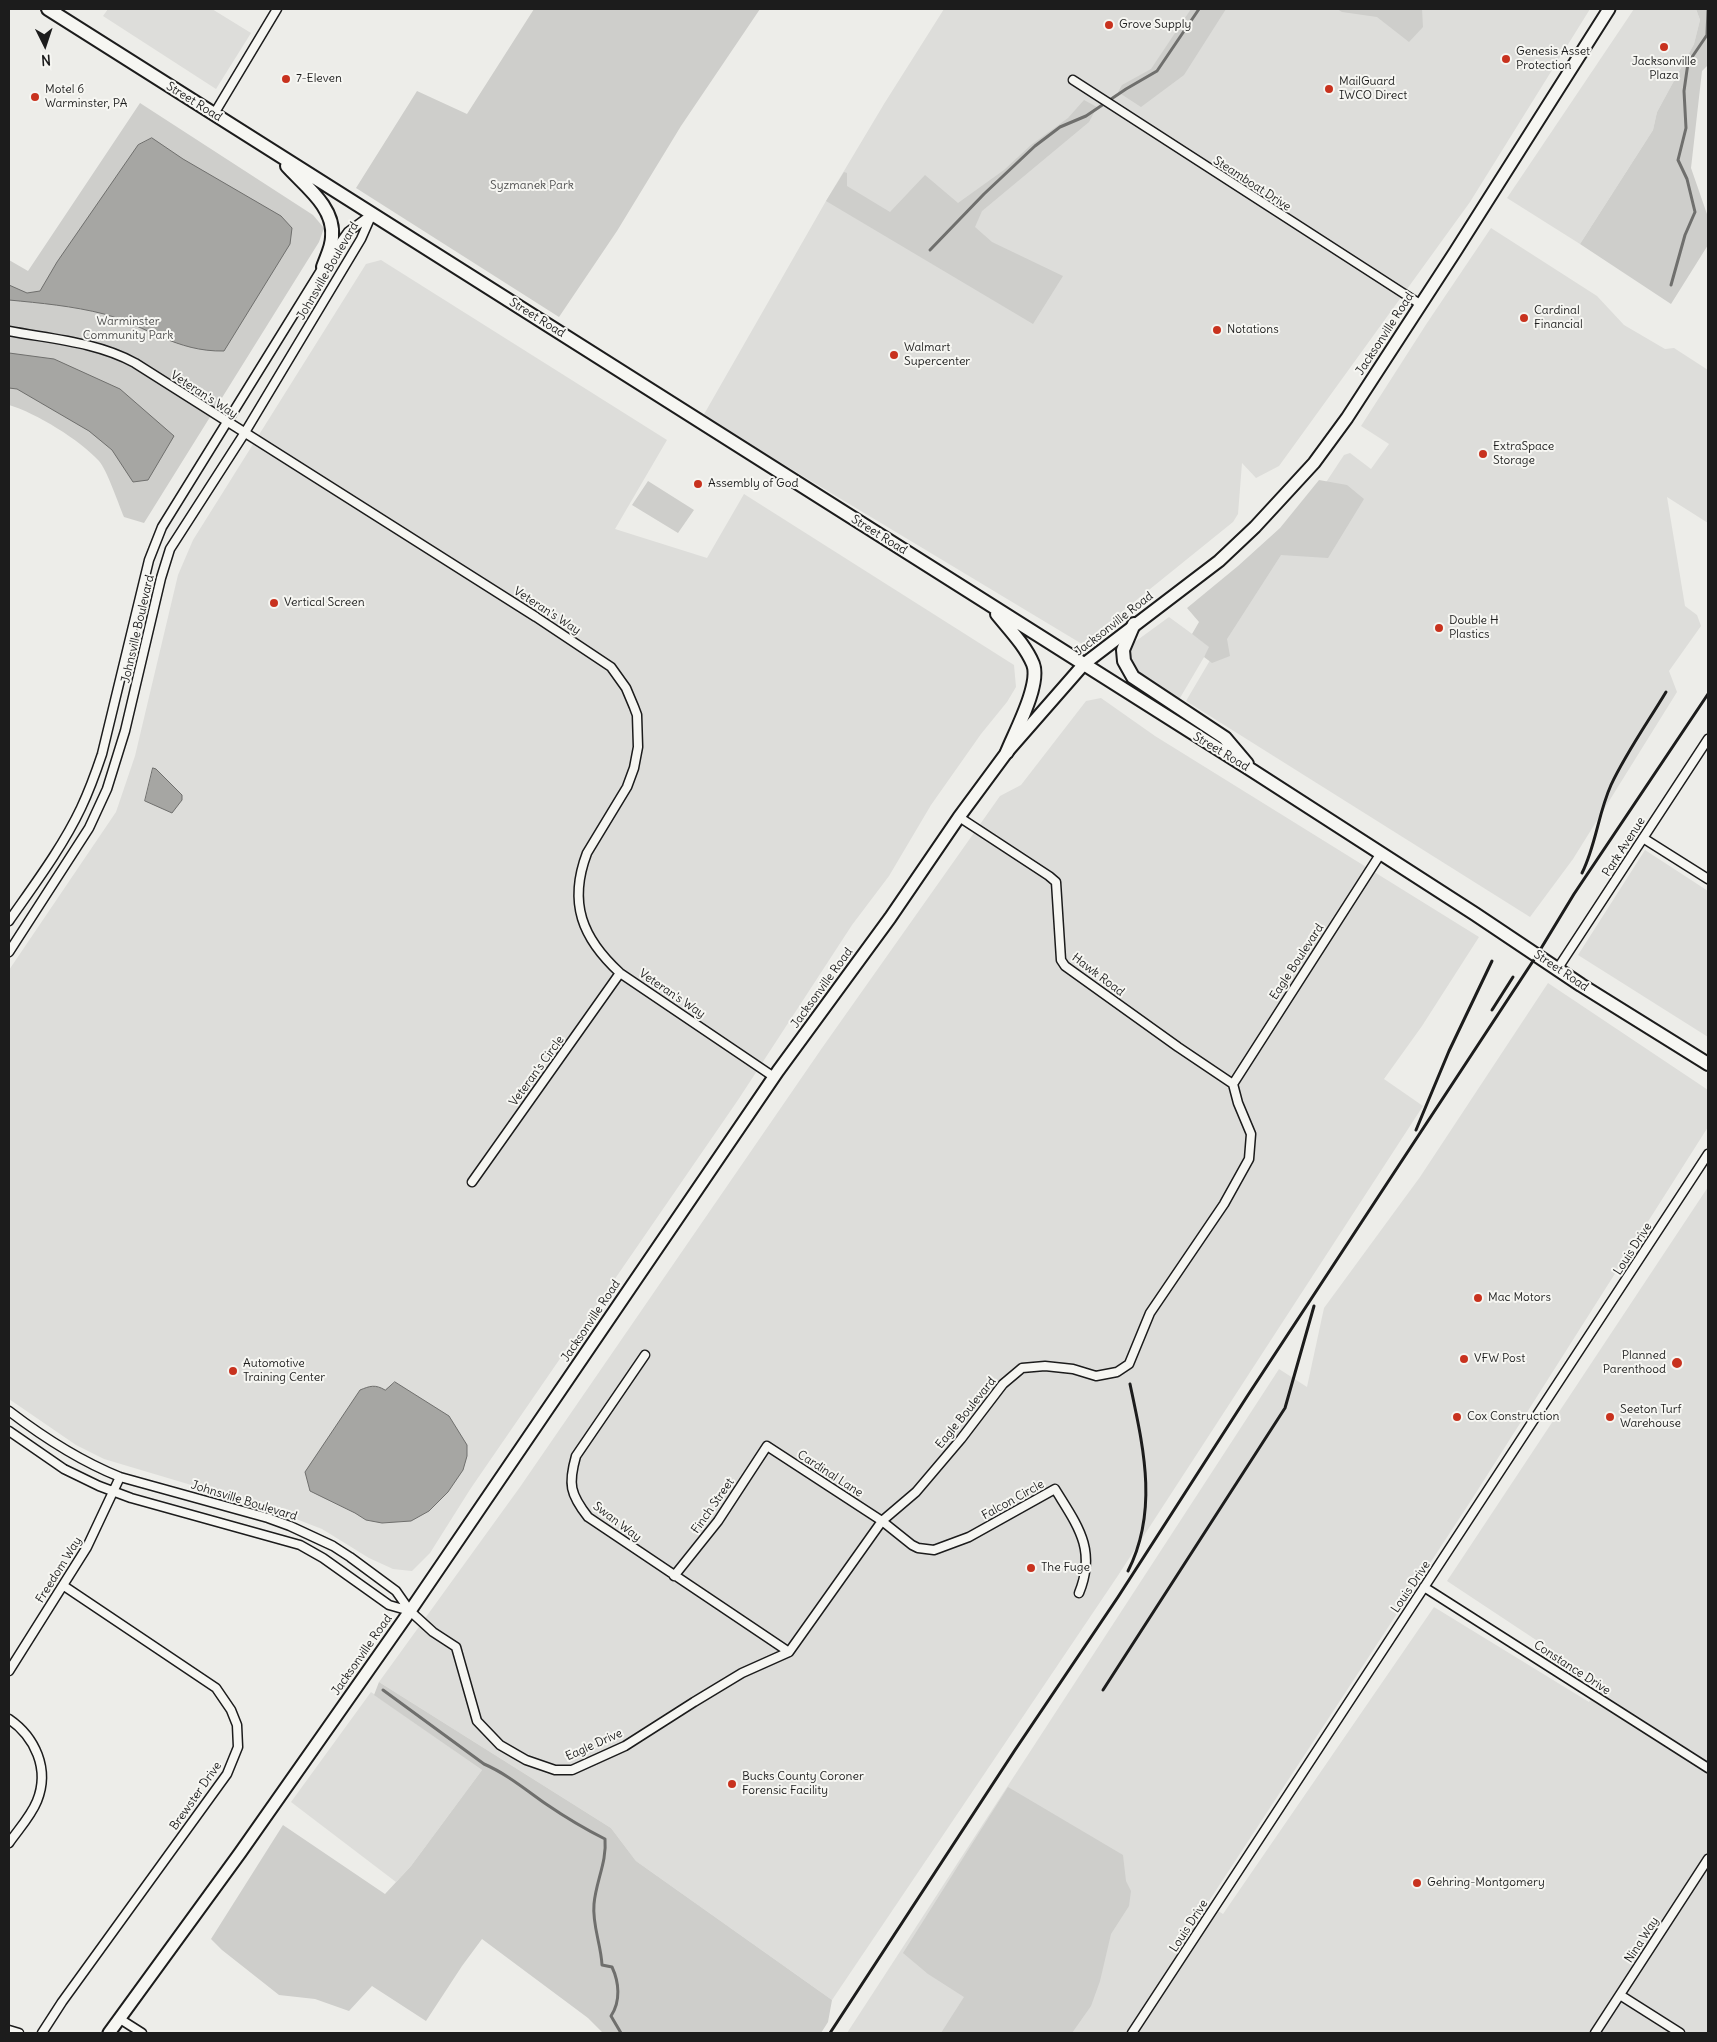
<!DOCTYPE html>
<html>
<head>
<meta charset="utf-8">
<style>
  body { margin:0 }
  #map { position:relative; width:1717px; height:2042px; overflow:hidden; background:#edede9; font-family:Delius,sans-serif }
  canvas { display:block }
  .frame { position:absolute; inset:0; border:10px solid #1c1c1c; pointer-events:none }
  .north { position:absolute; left:20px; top:20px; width:50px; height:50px; -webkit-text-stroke:4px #f6f6f2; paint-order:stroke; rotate:176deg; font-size:14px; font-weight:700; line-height:20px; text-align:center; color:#1c1c1c }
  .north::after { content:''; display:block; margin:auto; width:18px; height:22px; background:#1c1c1c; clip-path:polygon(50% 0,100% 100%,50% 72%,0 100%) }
</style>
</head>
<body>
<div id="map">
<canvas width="1717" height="2042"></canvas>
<div class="frame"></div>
<div class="north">N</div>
</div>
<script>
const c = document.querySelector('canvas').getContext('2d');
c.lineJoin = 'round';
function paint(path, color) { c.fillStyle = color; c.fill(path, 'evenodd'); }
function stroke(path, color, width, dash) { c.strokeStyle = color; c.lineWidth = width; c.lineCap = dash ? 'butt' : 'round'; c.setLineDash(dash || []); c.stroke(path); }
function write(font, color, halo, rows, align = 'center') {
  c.font = font + ' Delius,sans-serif'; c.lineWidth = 4; c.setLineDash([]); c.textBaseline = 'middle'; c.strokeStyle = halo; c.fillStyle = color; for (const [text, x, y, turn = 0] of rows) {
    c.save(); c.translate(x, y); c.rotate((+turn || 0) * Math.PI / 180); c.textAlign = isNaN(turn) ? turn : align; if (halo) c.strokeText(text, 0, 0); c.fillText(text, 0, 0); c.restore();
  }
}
paint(new Path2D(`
  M108,9H212L251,33L216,89L103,16Z
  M944,9H1590L1470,202L1279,466L1256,478L1242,463L1238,514L1233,522L1082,644L703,416L826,201L884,104Z
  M1634,9H1696L1700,20L1694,44L1657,112L1653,130L1580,244L1507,198Z
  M1491,228L1597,296L1624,325L1665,349L1674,348L1708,370V523L1667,497L1685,606L1697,615L1701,626L1669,671L1677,692L1573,859L1530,917L1186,701L1222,640L1344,455L1350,453L1371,469L1389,444L1361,426L1427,323Z
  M381,260L667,440L615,529L707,558L744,494L1014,665L1016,687L1007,702L981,734L931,805L889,876L852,925L738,1100L471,1488L430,1553L412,1571L393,1569L369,1558L322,1529L265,1507L104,1459L76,1445L9,1399V970L116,812L135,756L178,575L193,540L366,264Z
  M1169,617L1210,647L1177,703L1133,670L1128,652L1132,644Z
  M1101,698L1155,736L1479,937L1422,1026L1384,1079L1423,1106L1117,1577L832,2000L636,1861L611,1828L379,1682L520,1487L822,1048L1000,796L1021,785L1086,701Z
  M1645,850L1708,891V1037L1578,955Z
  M1548,983L1708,1090V1127L1472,1499L1207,1904L1223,1914L1434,1607L1589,1702L1601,1683L1447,1581L1708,1187V2033H847L1279,1369L1307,1387L1324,1308L1420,1177Z
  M371,1692L482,1770L411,1866L396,1882L291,1802Z`), '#ddddda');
paint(new Path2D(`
  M534,9H760L681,126L617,231L559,317L356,188L417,91L467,114Z
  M1191,9H1226L1184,75L1141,107L1118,92L1122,85L1151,69Z
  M1337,9H1422L1423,27L1409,42L1377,17L1342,12Z
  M1696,9H1708V65L1702,71L1691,168L1708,217V245L1671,304L1580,244L1653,130L1657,112L1694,44L1700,20Z
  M1084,100L1097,107L1089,122L982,211L975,227L992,242L1063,276L1033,324L826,201L844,172L847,173V186L890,212L925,175L958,203L1004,170L1031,145L1068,118Z
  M140,103L313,215L324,228L319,242L144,523L124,517C119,505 107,470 99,461C80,440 36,413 9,405V260L28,271Z
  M1319,480L1347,485L1364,499L1328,558L1281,555L1227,639L1230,656L1212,663L1204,657L1209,647L1192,634L1199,622L1187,608L1238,566L1280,528Z
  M648,481L694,510L678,533L632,505Z
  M379,1682L611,1828L636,1861L832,2000L828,2022L821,2033H603L588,2018L482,1939L462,1966L426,2021L372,1986L349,2011L315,1999L279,1995L222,1950L211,1939L283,1825L385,1894L411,1866L482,1770L374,1695Z
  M1008,1787L1123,1855L1126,1881L1131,1891L1129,1906L1111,1934L1100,1981L1091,2006L1072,2033H941L964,1997L928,1974L903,1953Z`), '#cececb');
const water = new Path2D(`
  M152,138L183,159L281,216L292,228L290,244L224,351C176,352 147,326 104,314C73,306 40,303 9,300V285L27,293L40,291L57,262L138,145Z
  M9,353L54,359L120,389L174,436L148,480L133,482L112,450L89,431L17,389L9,388Z
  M153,768L156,769L182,795V800L172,813L145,801Z
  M395,1382L449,1416L467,1445V1456L463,1470L448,1492L429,1511L411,1521L382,1523L366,1520L355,1513L310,1491L305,1472L360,1390C370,1386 375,1384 385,1390Z`);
paint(water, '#a6a6a3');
stroke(water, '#6f6f6d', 1);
stroke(new Path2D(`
  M930,250L984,194L1035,146L1060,127L1086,116L1126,89L1157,71L1199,9
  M1671,285L1685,235L1695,212L1687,179L1678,160L1686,128L1684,91L1688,63L1707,35L1708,9
  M383,1690L484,1764C507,1774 526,1790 546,1804C565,1817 585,1829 605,1839C607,1862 596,1881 594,1904C592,1925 601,1944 602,1965L612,1967C619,1982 621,2001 611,2016L621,2033`), '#6f6f6d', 3);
const street = new Path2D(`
  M1073,80L1420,304
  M214,114L277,9
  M9,331C51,339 97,342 135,363L536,617L611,667L626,688L634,707L637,715L638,747L634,768L627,787L587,853C568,903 582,938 620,973L774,1077
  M959,817L1049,876L1056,882L1061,960L1065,966L1178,1047L1233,1084
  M1643,838L1708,879
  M9,921C34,885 62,848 81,808C89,791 96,772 102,754L149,560L162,527L323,267L348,232L371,215
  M9,952L89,828L107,789L125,731L161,578L170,549L244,434L361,239L372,214
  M1558,968L1708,739
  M1233,1084L1381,853
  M472,1182L620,973
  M645,1355L576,1456C568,1484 570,1494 588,1517L789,1652
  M9,1411C43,1437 80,1461 120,1477L268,1518L290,1526L333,1546L350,1557L396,1591L410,1611L433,1632L456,1647L477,1721L500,1745L526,1760L555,1770H572L625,1746L694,1702L742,1673L789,1652L882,1521L916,1492L961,1439L1003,1384L1022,1368L1045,1366L1073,1369L1096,1376L1117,1372L1129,1364L1150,1313L1224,1204L1249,1159L1251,1134L1238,1103L1233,1084
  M9,1431L64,1469L99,1486L131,1498L300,1545L323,1558L389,1605L410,1611
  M674,1576L718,1521L767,1446L882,1521L912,1545L918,1548L934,1550L969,1537L1055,1489C1077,1525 1097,1549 1079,1593
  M1424,1587L1708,1768
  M9,1671L87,1547L120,1477
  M9,1719C35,1737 50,1769 37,1801C31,1816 18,1830 9,1843
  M1620,1995L1680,2033
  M120,2019L142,2033
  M9,2030L19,2033
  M42,2033L62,2002L227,1774L238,1747L237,1725L231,1710L216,1688L64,1586
  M1132,2033L1708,1154
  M1595,2033L1708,1859`);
const secondary = new Path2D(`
  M109,2033L240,1853L410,1611L778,1071L890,918L959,817L1007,752L1084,664L1219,561L1255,527L1314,463L1347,418L1455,252L1609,9`);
const primary = new Path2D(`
  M48,9L1253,771L1475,914L1581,985L1708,1064
  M287,166C305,186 335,207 332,237C332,247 326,258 323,267
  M997,614C1009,629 1025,645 1033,664C1041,684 1015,732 1007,752
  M1134,624L1123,650L1124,661L1133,677L1225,738L1247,764`);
stroke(street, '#1c1c1c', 11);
stroke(secondary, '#1c1c1c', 15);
stroke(primary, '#1c1c1c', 16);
stroke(street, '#f6f6f2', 8);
stroke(secondary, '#f6f6f2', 11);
stroke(primary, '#f6f6f2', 12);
stroke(new Path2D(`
  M1582,873C1596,845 1598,814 1611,785C1626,753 1648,722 1666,692
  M1492,1010L1513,977
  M1416,1130L1449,1051L1492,961
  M1128,1571C1159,1510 1143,1446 1130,1384
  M1103,1690L1285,1408L1314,1306
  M830,2033L1015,1750L1118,1597L1248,1395L1537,955L1574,894L1708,694`), '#1c1c1c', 3);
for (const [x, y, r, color] of [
  [1109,25,5,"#c8321e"],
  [1664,47,5,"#c8321e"],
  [1506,59,5,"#c8321e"],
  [286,79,5,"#c8321e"],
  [1329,89,5,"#c8321e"],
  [35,97,5,"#c8321e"],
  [1524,318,5,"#c8321e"],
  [1217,330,5,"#c8321e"],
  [894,355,5,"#c8321e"],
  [1483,454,5,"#c8321e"],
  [698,484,5,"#c8321e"],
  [274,603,5,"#c8321e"],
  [1439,628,5,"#c8321e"],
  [1478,1298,5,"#c8321e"],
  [1464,1359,5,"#c8321e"],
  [1677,1363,6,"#c8321e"],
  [233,1371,5,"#c8321e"],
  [1457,1417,5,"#c8321e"],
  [1610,1417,5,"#c8321e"],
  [1031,1568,5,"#c8321e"],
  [732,1784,5,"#c8321e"],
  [1417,1883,5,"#c8321e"]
]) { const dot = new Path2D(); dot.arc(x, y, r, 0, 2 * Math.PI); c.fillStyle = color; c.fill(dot); stroke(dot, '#f6f6f2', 2); }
write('12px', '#1c1c1c', '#f6f6f2', [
  ["Grove Supply",1119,25],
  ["Genesis Asset",1516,52],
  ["Protection",1516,66],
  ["Jacksonville",1664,62,"center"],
  ["Plaza",1664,76,"center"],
  ["7-Eleven",296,79],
  ["MailGuard",1339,82],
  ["IWCO Direct",1339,96],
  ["Motel 6",45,90],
  ["Warminster, PA",45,104],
  ["Cardinal",1534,311],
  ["Financial",1534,325],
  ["Notations",1227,330],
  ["Walmart",904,348],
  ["Supercenter",904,362],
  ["ExtraSpace",1493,447],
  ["Storage",1493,461],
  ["Assembly of God",708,484],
  ["Vertical Screen",284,603],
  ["Double H",1449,621],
  ["Plastics",1449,635],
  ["Mac Motors",1488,1298],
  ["Planned",1666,1356,"right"],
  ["Parenthood",1666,1370,"right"],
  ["VFW Post",1474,1359],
  ["Automotive",243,1364],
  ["Training Center",243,1378],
  ["Seeton Turf",1620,1410],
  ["Warehouse",1620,1424],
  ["Cox Construction",1467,1417],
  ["The Fuge",1041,1568],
  ["Bucks County Coroner",742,1777],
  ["Forensic Facility",742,1791],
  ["Gehring-Montgomery",1427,1883]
], 'left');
write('12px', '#1c1c1c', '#f6f6f2', [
  ["Street Road",194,102,32],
  ["Steamboat Drive",1252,184,33],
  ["Johnsville Boulevard",328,271,-60],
  ["Street Road",537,318,32],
  ["Jacksonville Road",1385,334,-57],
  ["Veteran's Way",204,395,33],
  ["Street Road",879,535,32],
  ["Veteran's Way",547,611,33],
  ["Jacksonville Road",1114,624,-38],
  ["Johnsville Boulevard",138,629,-77],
  ["Street Road",1221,752,31],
  ["Park Avenue",1624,847,-57],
  ["Eagle Boulevard",1297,962,-57],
  ["Street Road",1561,971,34],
  ["Hawk Road",1098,975,37],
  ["Jacksonville Road",822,988,-54],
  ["Veteran's Way",672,994,34],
  ["Veteran's Circle",537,1071,-54],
  ["Louis Drive",1633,1249,-57],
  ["Jacksonville Road",591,1321,-56],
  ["Eagle Boulevard",966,1413,-51],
  ["Cardinal Lane",830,1474,33],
  ["Falcon Circle",1013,1500,-29],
  ["Johnsville Boulevard",244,1501,17],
  ["Finch Street",713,1506,-55],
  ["Swan Way",617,1522,37],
  ["Freedom Way",59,1570,-58],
  ["Louis Drive",1411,1587,-56],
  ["Jacksonville Road",362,1655,-55],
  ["Constance Drive",1572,1668,33],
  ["Eagle Drive",594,1745,-24],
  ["Brewster Drive",196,1796,-55],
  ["Louis Drive",1189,1926,-57],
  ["Nina Way",1642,1940,-57]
]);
write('12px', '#515151', '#f6f6f2', [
  ["Syzmanek Park",532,186],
  ["Warminster",128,322],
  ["Community Park",128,336]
]);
</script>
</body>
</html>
